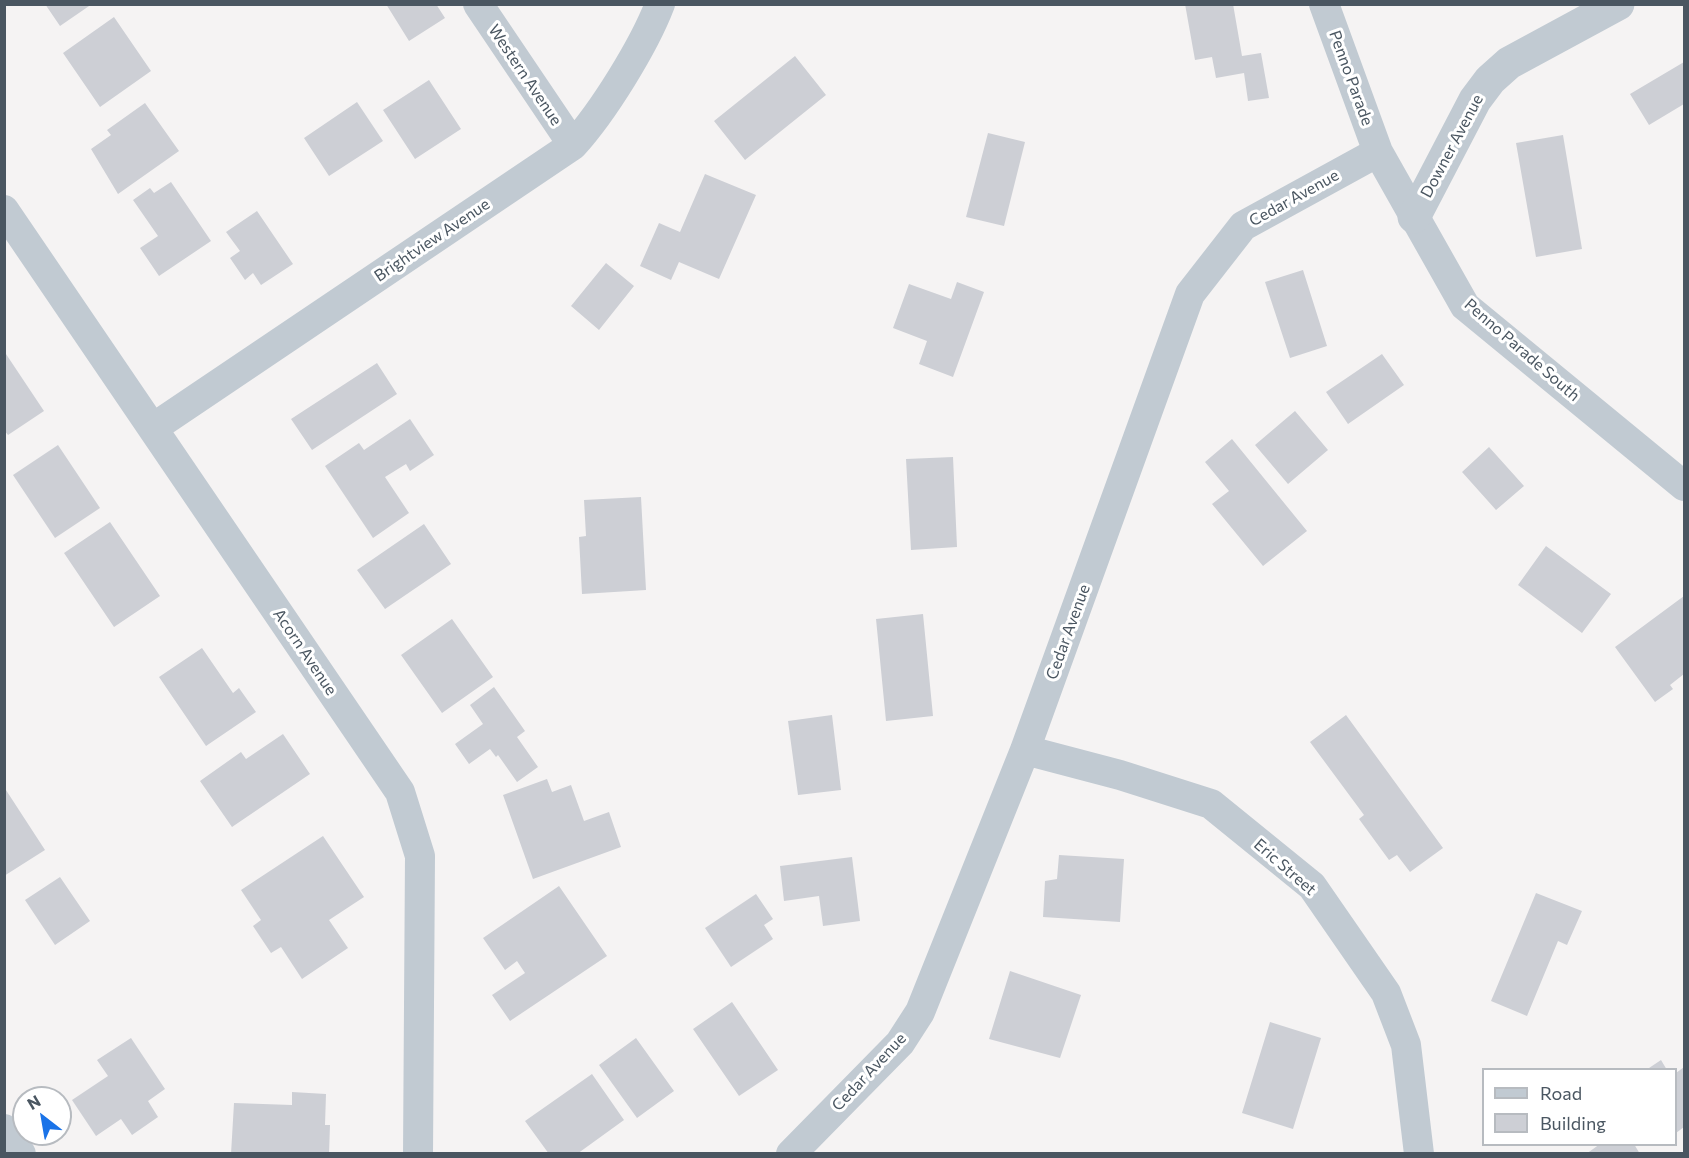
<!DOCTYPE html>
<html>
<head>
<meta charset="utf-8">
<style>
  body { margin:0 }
  #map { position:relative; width:1689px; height:1158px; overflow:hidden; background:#f5f3f3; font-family:Commissioner,sans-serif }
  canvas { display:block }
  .frame { position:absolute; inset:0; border:6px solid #4a5661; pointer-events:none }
  .legend { position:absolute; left:1482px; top:1068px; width:195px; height:78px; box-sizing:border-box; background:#fff; border:2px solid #b7bbc0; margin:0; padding:8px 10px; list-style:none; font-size:18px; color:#4a5661 }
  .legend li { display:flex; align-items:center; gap:12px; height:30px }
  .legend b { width:30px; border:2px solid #b7bbc0 }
  .north { position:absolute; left:12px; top:1086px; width:60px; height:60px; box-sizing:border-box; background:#fff; border:2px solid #b7bbc0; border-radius:50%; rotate:329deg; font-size:16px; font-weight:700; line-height:24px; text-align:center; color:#4a5661 }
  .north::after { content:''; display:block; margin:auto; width:21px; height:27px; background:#1a73e8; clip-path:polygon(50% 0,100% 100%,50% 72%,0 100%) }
</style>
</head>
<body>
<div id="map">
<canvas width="1689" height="1158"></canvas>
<div class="frame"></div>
<ul class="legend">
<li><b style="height:8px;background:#c1cad2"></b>Road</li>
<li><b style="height:16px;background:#cdcfd5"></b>Building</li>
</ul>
<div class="north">N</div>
</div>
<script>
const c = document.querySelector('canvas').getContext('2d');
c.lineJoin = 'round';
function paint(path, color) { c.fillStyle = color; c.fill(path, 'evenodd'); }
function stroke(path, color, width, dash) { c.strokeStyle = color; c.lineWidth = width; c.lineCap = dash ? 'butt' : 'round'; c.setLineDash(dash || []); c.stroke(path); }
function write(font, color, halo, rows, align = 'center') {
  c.font = font + ' Commissioner,sans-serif'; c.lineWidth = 6; c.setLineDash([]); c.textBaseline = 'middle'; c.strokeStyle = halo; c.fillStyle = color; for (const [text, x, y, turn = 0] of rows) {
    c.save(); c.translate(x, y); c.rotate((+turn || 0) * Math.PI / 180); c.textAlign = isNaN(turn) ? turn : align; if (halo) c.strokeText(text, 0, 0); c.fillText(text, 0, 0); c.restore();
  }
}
paint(new Path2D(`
  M45,4H92L60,26Z
  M386,4H436L445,18L409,41Z
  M1185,4H1233L1242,56L1261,53L1269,98L1248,101L1244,73L1216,78L1212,57L1195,60Z
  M114,17L151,71L100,107L63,53Z
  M795,56L826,95L745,160L714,121Z
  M1684,62V104L1649,125L1630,94Z
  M429,80L461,129L415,159L383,110Z
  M357,102L383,141L329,176L304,138Z
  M145,103L179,151L118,194L91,149L111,135L107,130Z
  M988,133L1025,142L1004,226L966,217Z
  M1563,135L1582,249L1536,257L1516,143Z
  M705,174L756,195L719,279L679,262L671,280L640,266L659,223L680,232Z
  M171,182L211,241L159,276L140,248L158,236L133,200L150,188L154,193Z
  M257,211L293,264L261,285L253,273L245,280L230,258L240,251L226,232Z
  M606,263L634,286L599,330L571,306Z
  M1303,270L1327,346L1290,358L1265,282Z
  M957,282L984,292L953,377L919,364L927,341L893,328L909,284L951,299Z
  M4,351L44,411L8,435L4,430Z
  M1382,354L1404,385L1348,424L1326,392Z
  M377,363L397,394L312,450L291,419Z
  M1295,411L1328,450L1288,484L1255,445Z
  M410,419L434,455L410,471L406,464L385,477L409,513L373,538L325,466L359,443L364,450Z
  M1232,439L1307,531L1263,566L1212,504L1229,491L1205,462Z
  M58,445L100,508L55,538L13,475Z
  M1489,447L1524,486L1496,510L1462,472Z
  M953,457L957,547L911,550L906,459Z
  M641,497L646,590L582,594L579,537L586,536L584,500Z
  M110,522L160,596L114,627L64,553Z
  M424,524L451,564L385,609L357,570Z
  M1546,546L1611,594L1582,633L1518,585Z
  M1684,596V674L1670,685L1673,689L1655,702L1615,647Z
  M923,614L933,716L886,721L876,619Z
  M452,619L493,677L442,713L401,655Z
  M202,648L233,693L239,688L256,712L206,746L159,677Z
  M494,687L525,731L517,737L538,767L517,782L498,755L496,757L490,749L469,764L455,744L483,724L470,705Z
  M832,715L841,790L798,795L788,721Z
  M1346,715L1443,848L1410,872L1397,855L1389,860L1359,819L1364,815L1310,742Z
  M283,734L310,774L232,827L200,781L241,752L246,759Z
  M547,779L552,792L571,785L584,821L609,812L621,847L533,879L503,795Z
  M4,787L45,850L4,876Z
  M323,836L364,897L329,920L348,948L302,979L281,947L271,953L253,926L261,920L241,890Z
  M1059,855L1124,859L1120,922L1043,917L1045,881L1057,879Z
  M852,857L860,921L823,926L819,896L784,901L780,866Z
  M60,877L90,921L55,945L25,900Z
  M559,886L607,956L510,1021L492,995L525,973L517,961L505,970L483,938Z
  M1536,893L1582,911L1567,945L1558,941L1527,1016L1491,1001Z
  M756,894L773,919L764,925L773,939L731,967L705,928Z
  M1010,971L1081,995L1060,1058L989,1039Z
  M732,1002L778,1070L739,1096L693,1029Z
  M1270,1022L1321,1038L1293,1129L1242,1113Z
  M131,1038L165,1089L148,1101L158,1117L132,1135L121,1119L96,1136L72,1100L108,1076L97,1060Z
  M636,1038L674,1091L637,1118L599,1065Z
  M1661,1060L1667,1070H1646Z
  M1684,1067V1127L1676,1133V1073Z
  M592,1074L624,1120L577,1154H549L525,1121Z
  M292,1092L326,1094L325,1125H330L329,1154H231L234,1103L292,1105Z
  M1600,1144H1634L1640,1154H1586Z`), '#cdcfd5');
stroke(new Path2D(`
  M478,4L573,145
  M1324,4L1378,152L1465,306L1684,486
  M4,210L400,792L420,856L418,1154
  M153,428L573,145C603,112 644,46 660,4
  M1025,750L1120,775L1211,804L1312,886L1386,993L1406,1045L1419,1154
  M4,1129L21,1154
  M791,1154L900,1043L920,1012L1025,750L1190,294L1243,226L1378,152`), '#c1cad2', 30);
stroke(new Path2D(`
  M1414,217L1475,100L1490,80L1509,63L1618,4`), '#c1cad2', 33);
write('16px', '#4a5661', '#fff', [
  ["Western Avenue",525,75,56],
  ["Penno Parade",1351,78,70],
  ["Downer Avenue",1452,146,-62],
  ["Cedar Avenue",1294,198,-29],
  ["Brightview Avenue",432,240,-34],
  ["Penno Parade South",1522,350,41],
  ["Cedar Avenue",1068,632,-70],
  ["Acorn Avenue",305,652,56],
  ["Eric Street",1285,867,41],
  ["Cedar Avenue",869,1072,-47]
]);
</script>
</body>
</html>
